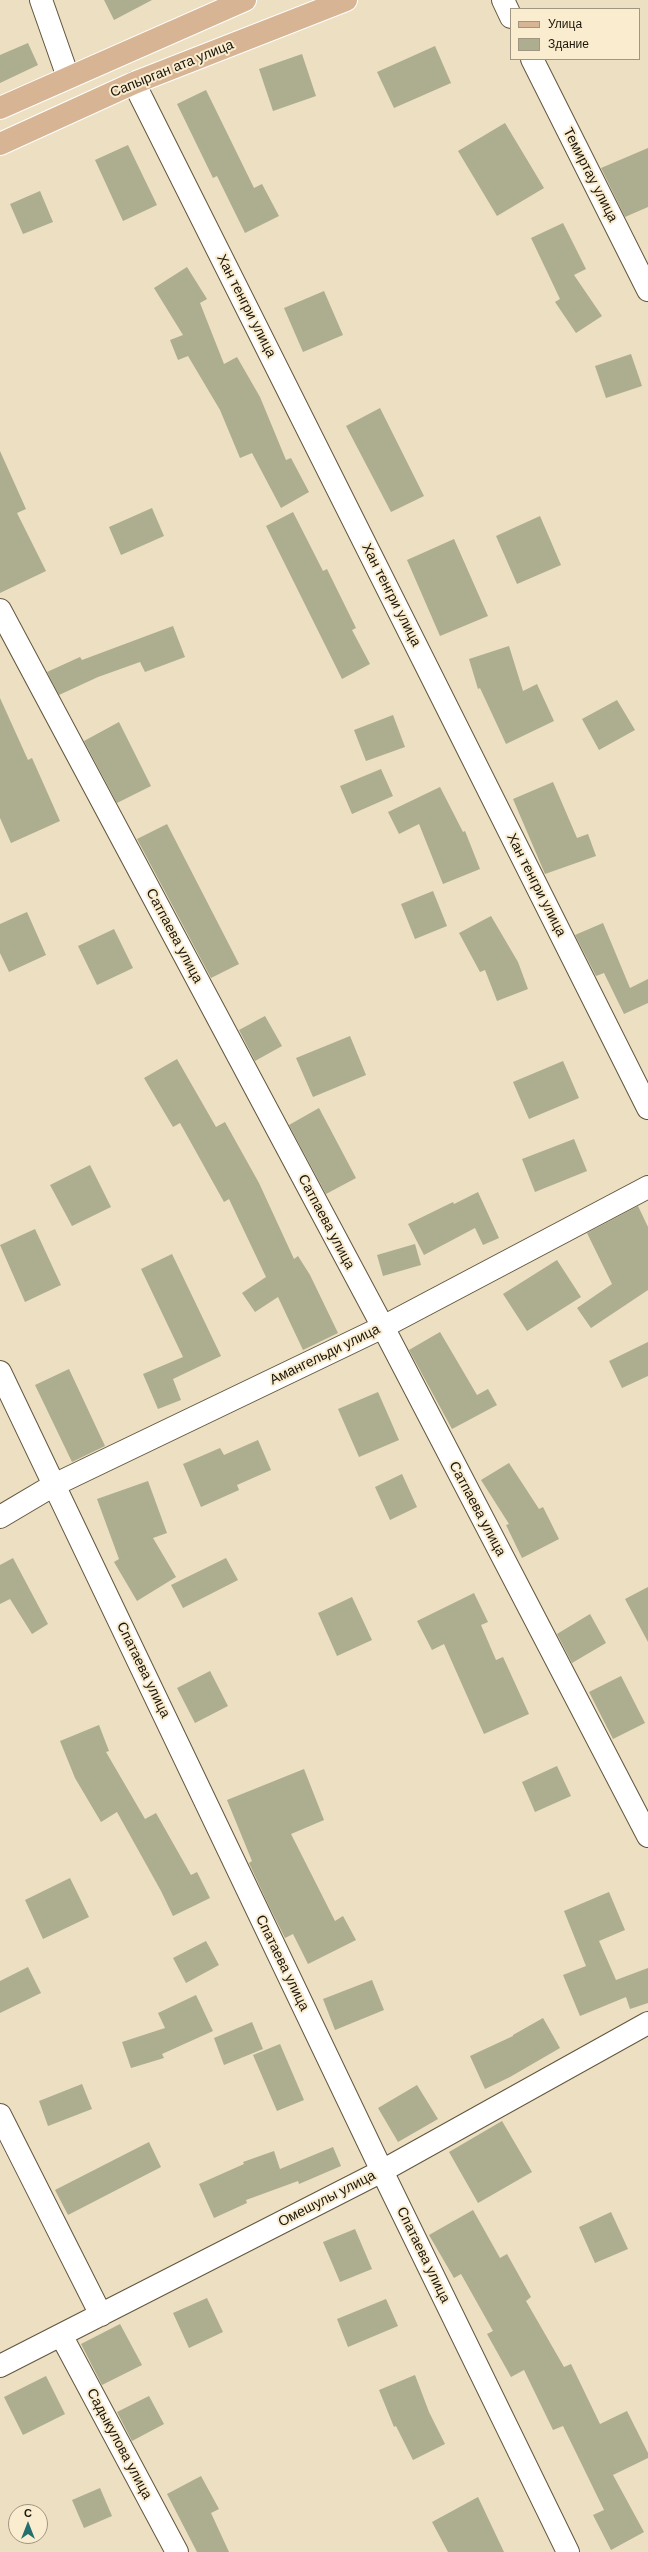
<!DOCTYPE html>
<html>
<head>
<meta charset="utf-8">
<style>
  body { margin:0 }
  #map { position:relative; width:648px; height:2552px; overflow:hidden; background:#ecdfc2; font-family:Arial,sans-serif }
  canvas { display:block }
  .legend { position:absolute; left:510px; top:8px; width:130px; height:52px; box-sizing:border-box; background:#faeccf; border:1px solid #a09681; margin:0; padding:5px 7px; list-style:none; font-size:12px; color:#1a160b }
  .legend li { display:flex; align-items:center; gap:8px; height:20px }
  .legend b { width:20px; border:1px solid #a09681 }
  .north { position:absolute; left:8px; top:2504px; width:40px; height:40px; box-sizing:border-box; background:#faeccf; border:1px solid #a09681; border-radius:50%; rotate:0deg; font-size:11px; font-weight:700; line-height:16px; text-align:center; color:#1a160b }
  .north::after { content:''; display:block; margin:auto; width:14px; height:18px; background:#246f70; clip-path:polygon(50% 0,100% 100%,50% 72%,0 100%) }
</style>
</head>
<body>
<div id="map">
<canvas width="648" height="2552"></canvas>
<ul class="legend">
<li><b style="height:5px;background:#d7b594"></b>Улица</li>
<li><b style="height:11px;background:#adad8f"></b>Здание</li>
</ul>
<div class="north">С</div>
</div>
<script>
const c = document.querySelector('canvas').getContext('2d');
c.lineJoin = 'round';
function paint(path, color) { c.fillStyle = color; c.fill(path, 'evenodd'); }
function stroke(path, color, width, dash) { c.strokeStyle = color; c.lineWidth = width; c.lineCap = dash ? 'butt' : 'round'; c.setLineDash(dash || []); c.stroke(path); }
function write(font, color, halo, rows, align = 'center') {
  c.font = font + ' Arial,sans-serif'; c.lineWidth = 4; c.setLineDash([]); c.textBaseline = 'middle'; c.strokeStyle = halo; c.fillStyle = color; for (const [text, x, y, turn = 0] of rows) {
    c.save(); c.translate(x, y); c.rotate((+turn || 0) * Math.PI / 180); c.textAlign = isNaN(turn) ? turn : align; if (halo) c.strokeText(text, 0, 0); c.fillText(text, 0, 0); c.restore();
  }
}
paint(new Path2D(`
  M104,0H152L114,20Z
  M28,43L38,65L0,83V55Z
  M435,46L451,83L394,108L377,72Z
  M302,54L316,96L273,111L259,69Z
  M206,90L254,188L262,184L279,216L245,233L217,176L213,178L177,104Z
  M505,123L544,188L497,216L458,151Z
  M128,145L157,205L123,221L95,160Z
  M648,148V207L625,217L601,168Z
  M40,191L53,222L23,234L10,204Z
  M563,223L586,269L574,275L602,316L576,333L555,302L560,299L531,238Z
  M187,267L207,299L200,303L224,364L237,357L260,397L286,460L291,458L309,492L281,508L252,453L240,458L220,410L188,356L178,360L170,340L183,335L154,288Z
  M324,291L343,335L303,352L284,308Z
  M631,354L642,386L606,398L595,366Z
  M380,408L424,496L391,512L346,426Z
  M0,451L26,509L17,513L46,571L0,593Z
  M152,508L164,536L121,555L109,527Z
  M293,512L323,571L327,569L356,628L352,630L370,664L342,679L266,526Z
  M540,516L561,565L517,584L496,536Z
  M454,539L488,616L440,636L407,560Z
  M173,626L185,657L145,672L140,662L98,677L59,695L47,672L80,657L82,660Z
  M509,646L523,691L537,684L554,721L506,744L480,688L478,689L469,659Z
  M0,698L28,760L32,758L60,821L11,843L0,818Z
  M617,700L635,730L599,750L582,719Z
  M393,715L405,747L366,761L354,730Z
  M119,722L151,786L117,803L84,741Z
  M381,769L393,796L352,814L340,786Z
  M553,782L577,838L588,834L596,856L545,874L513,799Z
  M440,787L463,832L465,831L480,869L443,884L419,824L399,834L388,812Z
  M167,824L239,964L211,978L137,839Z
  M433,891L447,926L415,939L401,904Z
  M27,912L46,955L9,972L0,953V924Z
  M491,916L518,962L528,989L497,1001L485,970L480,972L459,933Z
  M603,923L630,988L648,979V1003L624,1014L604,973L596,976L575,935Z
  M114,929L133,968L97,985L78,946Z
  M265,1016L282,1046L255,1061L239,1030Z
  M350,1036L366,1075L313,1097L296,1058Z
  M177,1059L216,1127L225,1122L259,1183L294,1259L298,1256L310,1275L338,1333L303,1350L278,1297L255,1312L242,1293L266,1277L229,1199L224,1202L180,1123L173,1127L144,1078Z
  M563,1061L579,1098L529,1119L513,1082Z
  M319,1108L356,1178L326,1194L289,1125Z
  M574,1139L587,1171L535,1192L522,1159Z
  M90,1165L111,1207L72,1226L50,1185Z
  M478,1192L499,1238L483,1245L475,1228L424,1255L408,1224L453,1202L454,1204Z
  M638,1206L648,1227V1290L591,1328L577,1308L612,1284L587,1233Z
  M35,1229L61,1285L25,1302L0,1245Z
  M415,1244L421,1265L383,1276L377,1255Z
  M172,1254L221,1356L173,1379L181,1400L158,1409L143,1374L183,1357L141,1269Z
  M557,1260L581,1297L527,1331L503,1294Z
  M440,1332L477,1395L488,1389L497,1405L452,1429L409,1350Z
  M648,1342V1376L622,1388L609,1361Z
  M69,1369L105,1446L72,1462L35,1385Z
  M378,1392L399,1440L359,1457L338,1409Z
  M258,1440L271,1470L237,1485L239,1490L201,1507L183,1464L220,1448L224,1455Z
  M509,1463L539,1509L543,1507L559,1539L522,1558L506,1525L509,1524L481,1480Z
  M402,1474L417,1507L390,1520L375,1487Z
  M148,1481L167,1533L153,1538L176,1577L137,1601L114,1562L119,1559L97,1499Z
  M13,1558L48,1624L32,1634L10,1599L0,1604V1565Z
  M226,1558L238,1580L183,1608L171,1585Z
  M648,1587V1642L625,1599Z
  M474,1593L488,1622L481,1625L496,1660L503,1657L529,1714L484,1734L444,1644L432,1650L417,1621Z
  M352,1597L372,1640L337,1656L318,1613Z
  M590,1614L606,1643L572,1663L557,1634Z
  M210,1671L228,1706L195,1723L177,1688Z
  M621,1676L645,1723L613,1739L589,1692Z
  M99,1725L109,1751L106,1752L145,1819L156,1813L191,1875L197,1872L210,1898L173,1916L161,1891L117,1812L101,1822L75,1778L60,1741Z
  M557,1766L571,1796L535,1812L522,1782Z
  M304,1769L324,1820L291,1834L335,1921L343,1916L356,1940L308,1964L293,1934L285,1938L269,1906L249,1863L252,1861L227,1800Z
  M70,1878L89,1917L43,1939L25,1900Z
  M609,1892L625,1930L599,1941L616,1980L648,1968V2003L630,2009L626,1997L580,2016L563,1975L586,1966L564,1911Z
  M206,1941L219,1965L186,1983L173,1958Z
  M28,1967L41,1993L0,2013V1981Z
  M372,1980L384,2010L335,2030L323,1999Z
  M196,1995L213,2031L162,2054L164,2058L131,2068L122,2042L165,2028L158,2013Z
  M543,2018L560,2048L510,2077L485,2089L470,2056L513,2036V2035Z
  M252,2022L263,2049L224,2065L214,2038Z
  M280,2044L304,2100L277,2111L253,2055Z
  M82,2084L92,2109L48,2126L39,2101Z
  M417,2085L438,2119L398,2142L378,2108Z
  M502,2121L532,2172L478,2203L449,2152Z
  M149,2142L161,2167L68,2215L55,2190Z
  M333,2147L341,2166L299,2184L298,2181L246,2200L247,2203L214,2218L199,2184L244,2164L243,2162L274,2151L280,2169Z
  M473,2210L500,2258L507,2254L531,2297L526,2301L564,2367L571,2364L600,2424L627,2411L648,2453V2458L613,2475L644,2532L611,2550L593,2515L604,2510L563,2426L553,2430L524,2370L511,2377L487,2334L493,2331L461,2274L454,2278L429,2235Z
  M611,2212L628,2249L595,2263L579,2227Z
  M355,2229L372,2269L340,2282L323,2242Z
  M207,2298L223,2332L189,2348L173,2313Z
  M386,2299L398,2326L348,2347L337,2319Z
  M120,2324L142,2365L102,2385L81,2344Z
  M415,2375L429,2412L445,2444L413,2460L396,2426L394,2427L379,2390Z
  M46,2376L65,2414L23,2435L4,2397Z
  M149,2396L164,2424L132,2441L117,2412Z
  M201,2476L219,2509L211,2513L229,2552H197L167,2494Z
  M100,2488L112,2516L84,2528L72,2500Z
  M478,2497L504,2552H448L432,2522Z`), '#adad8f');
const minor = new Path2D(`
  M41,0L68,77
  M503,0L511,17
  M532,59L648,290
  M134,83L648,1108
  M0,610L383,1327L648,1836
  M0,1372L382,2171L568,2552
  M0,1517L54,1485L383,1327L648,1187
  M0,2115L101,2315
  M61,2335L177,2552
  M0,2366L382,2171L648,2023`);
const major = new Path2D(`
  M0,108L245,0
  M0,144L134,83L346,0`);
stroke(minor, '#62563d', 24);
stroke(major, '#fff', 24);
stroke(minor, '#fff', 22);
stroke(major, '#d7b594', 22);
write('14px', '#1a160b', '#faeccf', [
  ["Сапырган ата улица",172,69,-22],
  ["Темиртау улица",590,175,63],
  ["Хан тенгри улица",246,306,63],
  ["Хан тенгри улица",391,595,63],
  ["Хан тенгри улица",536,885,63],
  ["Сатпаева улица",174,936,62],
  ["Сатпаева улица",326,1222,62],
  ["Амангельди улица",325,1355,-26],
  ["Сатпаева улица",477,1509,62],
  ["Спатаева улица",143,1670,64],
  ["Спатаева улица",282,1963,64],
  ["Омешулы улица",327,2199,-27],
  ["Спатаева улица",423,2255,64],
  ["Садыкулова улица",119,2444,62]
]);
</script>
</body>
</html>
